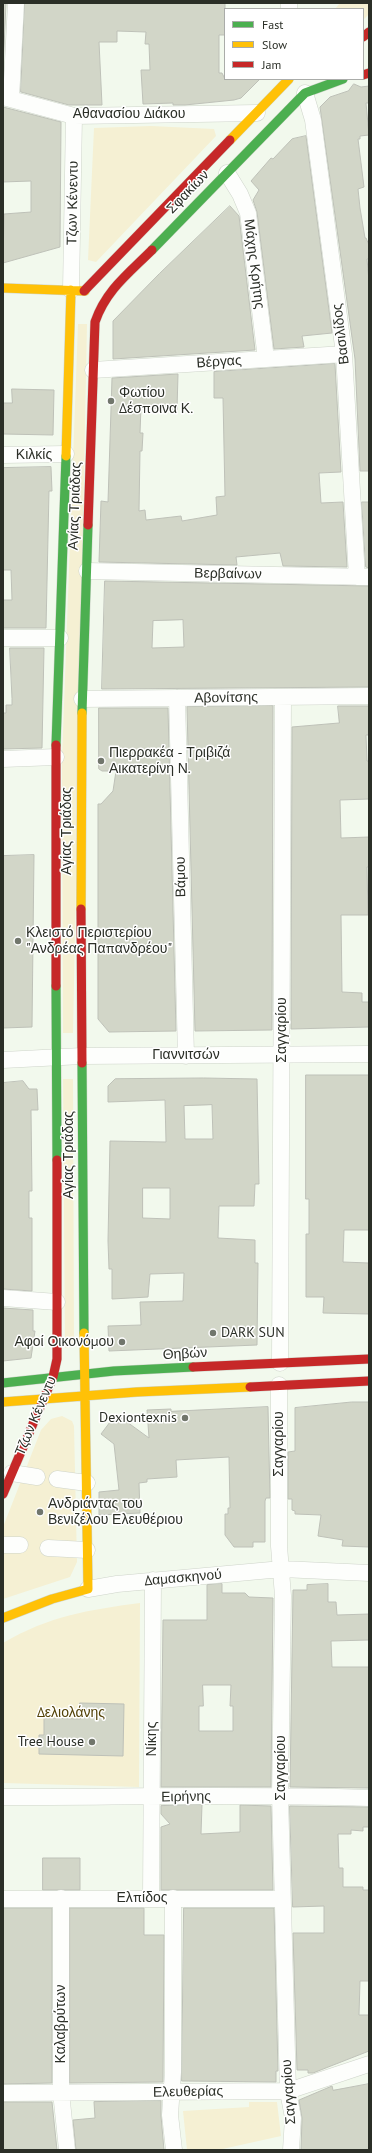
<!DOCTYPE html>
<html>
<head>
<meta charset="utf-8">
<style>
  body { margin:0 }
  #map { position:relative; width:372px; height:2153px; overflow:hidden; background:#f2f9ed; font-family:"PT Sans",sans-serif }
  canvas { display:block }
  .frame { position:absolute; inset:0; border:4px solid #2b2f27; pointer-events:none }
  .legend { position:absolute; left:224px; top:8px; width:140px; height:72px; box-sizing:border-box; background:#fff; border:1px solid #aaaca9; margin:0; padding:5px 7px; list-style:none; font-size:12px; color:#2b2f27 }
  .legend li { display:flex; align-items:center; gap:8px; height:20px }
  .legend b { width:20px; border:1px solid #aaaca9 }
</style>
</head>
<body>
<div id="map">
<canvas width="372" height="2153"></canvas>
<div class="frame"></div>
<ul class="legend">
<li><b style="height:5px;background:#4caf50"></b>Fast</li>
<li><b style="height:5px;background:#ffc107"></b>Slow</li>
<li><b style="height:5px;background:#c62828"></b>Jam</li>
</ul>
</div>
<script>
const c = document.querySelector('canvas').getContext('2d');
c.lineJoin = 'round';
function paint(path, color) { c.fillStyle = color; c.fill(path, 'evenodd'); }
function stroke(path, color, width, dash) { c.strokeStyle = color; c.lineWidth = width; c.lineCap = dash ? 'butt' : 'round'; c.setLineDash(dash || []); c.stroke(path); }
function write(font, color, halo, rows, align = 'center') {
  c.font = font + ' "PT Sans",sans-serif'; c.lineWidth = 3; c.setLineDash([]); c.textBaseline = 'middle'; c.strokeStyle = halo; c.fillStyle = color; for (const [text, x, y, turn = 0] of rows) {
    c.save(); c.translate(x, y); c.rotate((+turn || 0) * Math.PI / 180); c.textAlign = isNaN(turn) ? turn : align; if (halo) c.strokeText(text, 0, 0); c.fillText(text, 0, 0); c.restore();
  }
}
paint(new Path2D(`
  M340,3H369V14L363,20V9H335Z
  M151,126L214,129L216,136L96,262L88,260L94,128Z
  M78,324H87L73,1033H63L62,759Z
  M63,1079H73L74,1347L65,1348Z
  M62,1416L72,1421L74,1426L77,1562L70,1577L3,1599V1527L41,1430L51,1419Z
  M140,1603L139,1787L3,1783V1643C49,1616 88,1610 140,1603Z
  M249,2102H277L281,2136L218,2150H187L183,2111L249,2107Z`), '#f5f0d3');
const building = new Path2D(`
  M3,3H6L3,70Z
  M25,3H225V35H219V73H222L225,79H260L241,98L234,100L185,105H173V103L143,104L141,70H150L149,44H145L146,32L117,31V42H99L102,105H69L21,92Z
  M354,84L361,87L369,86V103H366L369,135L360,136V139H358L364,187L358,189L360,208L365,238H366L369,245V259H367L369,281V471H360L355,359L320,107L330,97L348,91Z
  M3,107L61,122L60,247L3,263L4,214L31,212V181L3,182Z
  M306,136L332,333L302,336L304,347L274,349L257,212L253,200L259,190L251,181L271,158L273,159L292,139Z
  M230,206L239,216L255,350L113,359V321L159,274Z
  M335,364L341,472L319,473L321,503L343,502L347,567L283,566L280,553L236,557L237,565L99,562L101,501L108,502L112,378L178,374L177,410L141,407L140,433H143L142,451H140L139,511L145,510L146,520L181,516L182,521L217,515L216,497L225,496L223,398H214V372Z
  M12,389L54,390L53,435L3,434V403H12Z
  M51,467L52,491H49L46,628H3V600H12L11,570H3V468Z
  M362,502H369V568L366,567Z
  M105,581L369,586V687L102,689ZM183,620L184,647L152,648L153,621Z
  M10,648H44L42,748L3,749V713H6V705H12V699Z
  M273,706L272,1030L195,1031L187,707Z
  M338,706H369V735H366L367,761H369V799L340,800L341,838L369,837V867H367L368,915H341L342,992L362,993V1002H369V1027L291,1029L292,727L339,723Z
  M99,708H168L176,1031L109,1032L98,1019V804H101L113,791L116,771H102L99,769Z
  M34,855L32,1027L3,1028V856Z
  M306,1075H369V1230H344L343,1262L369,1263V1314L323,1313L324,1297H306V1234H309V1199H306Z
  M204,1078L257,1079L259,1184H255L254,1206H219L218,1238L255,1240V1263H258L257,1345L109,1351L108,1326L141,1325L140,1302L183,1301L184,1273L150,1274L148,1297L112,1299V1269H109L108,1241L110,1141L166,1142L165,1100L108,1102V1086L115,1079ZM212,1105L213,1139H185L184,1106ZM143,1188H170V1219L143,1218Z
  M23,1081L29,1089H37L38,1110H31L32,1191H29V1218H32V1291L3,1289V1083Z
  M3,1308L33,1310V1331H35L31,1358L3,1361Z
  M352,1402H369V1547L342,1546L343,1540L318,1536L321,1515L295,1514V1511L292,1510V1499H288V1452L295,1451V1408Z
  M268,1407L270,1498H266L265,1501V1542H253V1547H234L225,1535V1514H228V1508H230L229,1457L176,1460L177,1477L147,1479V1482L139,1483L140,1513L99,1515V1492L119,1490L114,1444L101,1434L116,1414L149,1438L147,1410L171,1409V1411Z
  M222,1584V1593H245L249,1597L273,1598L271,1787H161L163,1620H207V1585ZM203,1685H231L230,1706H233V1731H199V1706H203Z
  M328,1584V1602H336L337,1615L369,1614V1640L331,1641L332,1667H369V1788L290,1787L293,1590H307V1585Z
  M80,1703L124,1704L123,1756L39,1754V1735H44V1718L80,1719Z
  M202,1805L201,1834L240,1832V1805L271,1806L273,1890H161V1827L170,1824L161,1814V1806Z
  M290,1806L369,1807V1827H363V1831L351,1830V1834H338L339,1868H343V1887H363V1890H369V1981H360L359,2015H369V2051L313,2073H308V2070H297L293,1933H324V1906L293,1907Z
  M43,1858H80V1890H43Z
  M3,1908H52V2083L3,2084Z
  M70,1908H144V1935H164L163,2082L70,2083Z
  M184,1908H274L278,2071H276V2082L182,2081Z
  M369,2084V2150H301L302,2118L299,2100L332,2086L333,2090Z
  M161,2101V2116L164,2150H76L73,2120L95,2118L94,2102Z
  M3,2102H52L57,2150H3Z`);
paint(building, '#d2d6c8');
stroke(building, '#bec1b8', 1);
const street = new Path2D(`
  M289,3V9
  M305,93L313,120L344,354L357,577
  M3,97L74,116L257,113
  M11,99L16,3
  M227,173L240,194L248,213L266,359
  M71,290L74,116
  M93,370L344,354
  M3,455L66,454
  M87,571L369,577
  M3,638H60
  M177,698L186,1056
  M82,699L369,696
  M3,759L56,757
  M3,1060L82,1056L369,1054
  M3,1298L57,1302
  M280,1363L283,697
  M279,1385V1546L283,1596L280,1795L288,2091L293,2118L291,2150
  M12,1473L37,1477
  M57,1479L87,1483
  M3,1545H20
  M48,1548L87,1550
  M88,1589L117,1584L282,1569L369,1573
  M3,1797C125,1797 247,1794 369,1798
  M61,1898V2092L67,2150
  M151,1898L153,1580
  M173,1898V2072L170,2115L174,2150
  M3,1899H282
  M3,2093L288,2091L369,2064`);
const fast = new Path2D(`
  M152,250L305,93L343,79
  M82,713L88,525
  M56,745L66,456
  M56,986L57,1160
  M82,1063L84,1333
  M3,1383L114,1371L193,1367`);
const slow = new Path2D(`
  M230,140L289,79
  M3,288L85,291
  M66,456L71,290
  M81,909L82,713
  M3,1402L137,1392L250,1387
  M3,1618L52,1599L88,1589L84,1333`);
const jam = new Path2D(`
  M363,37L369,32
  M363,75L369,73
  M84,291L230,140
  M88,525L95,322C106,290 129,273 152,250
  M81,909L82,1063
  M56,986V745
  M193,1367L369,1359
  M250,1387L369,1381
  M3,1494L53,1377L57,1359V1160`);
stroke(street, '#ced4ca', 17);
stroke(fast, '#ced4ca', 10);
stroke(slow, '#ced4ca', 10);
stroke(jam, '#ced4ca', 10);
stroke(street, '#fdfefc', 16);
stroke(fast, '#4caf50', 9);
stroke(slow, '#ffc107', 9);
stroke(jam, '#c62828', 9);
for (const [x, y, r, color] of [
  [111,401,4,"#71766c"],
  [101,761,4,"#71766c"],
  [18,941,4,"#71766c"],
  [213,1333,4,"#71766c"],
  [122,1342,4,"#71766c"],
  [185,1418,4,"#71766c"],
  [40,1512,4,"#71766c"],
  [92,1742,4,"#71766c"]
]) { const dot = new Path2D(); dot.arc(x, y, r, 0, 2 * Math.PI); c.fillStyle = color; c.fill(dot); stroke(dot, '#fff', 1.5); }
write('14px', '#2b2f27', '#fff', [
  ["Αθανασίου Διάκου",129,114],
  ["Σφακίων",188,192,-46],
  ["Τζων Κένεντυ",73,203,-89],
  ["Μάχης Κρήτης",254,264,83],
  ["Βασιλίδος",341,334,-97],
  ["Βέργας",219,362,-4],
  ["Κιλκίς",34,455],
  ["Αγίας Τριάδας",75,506,-88],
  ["Βερβαίνων",228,574,1],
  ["Αβονίτσης",226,698,-1],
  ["Αγίας Τριάδας",67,831,-90],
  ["Βάμου",181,877,-91],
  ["Σαγγαρίου",282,1030,-90],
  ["Γιαννιτσών",186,1055],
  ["Αγίας Τριάδας",69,1155,-90],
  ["Θηβών",185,1354,-3],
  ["Τζων Κένεντυ",36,1416,-67],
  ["Σαγγαρίου",279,1444,-90],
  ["Δαμασκηνού",183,1578,-5],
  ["Νίκης",152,1739,-90],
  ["Σαγγαρίου",281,1768,-90],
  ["Ειρήνης",186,1797,-1],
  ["Ελπίδος",142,1898],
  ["Καλαβρύτων",61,2024,-90],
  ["Ελευθερίας",188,2092,-1],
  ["Σαγγαρίου",289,2092,-94]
]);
write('14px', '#2b2f27', '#fff', [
  ["Φωτίου",119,393],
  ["Δέσποινα Κ.",119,409],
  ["Πιερρακέα - Τριβιζά",109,753],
  ["Αικατερίνη Ν.",109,769],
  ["Κλειστό Περιστερίου",26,933],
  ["\"Ανδρέας Παπανδρέου\"",26,949],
  ["DARK SUN",221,1333],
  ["Αφοί Οικονόμου",114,1342,"right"],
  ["Dexiontexnis",177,1418,"right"],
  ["Ανδριάντας του",48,1504],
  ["Βενιζέλου Ελευθέριου",48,1520],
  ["Tree House",84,1742,"right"]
], 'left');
write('14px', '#524107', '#fff', [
  ["Δελιολάνης",71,1713]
]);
</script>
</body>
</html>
